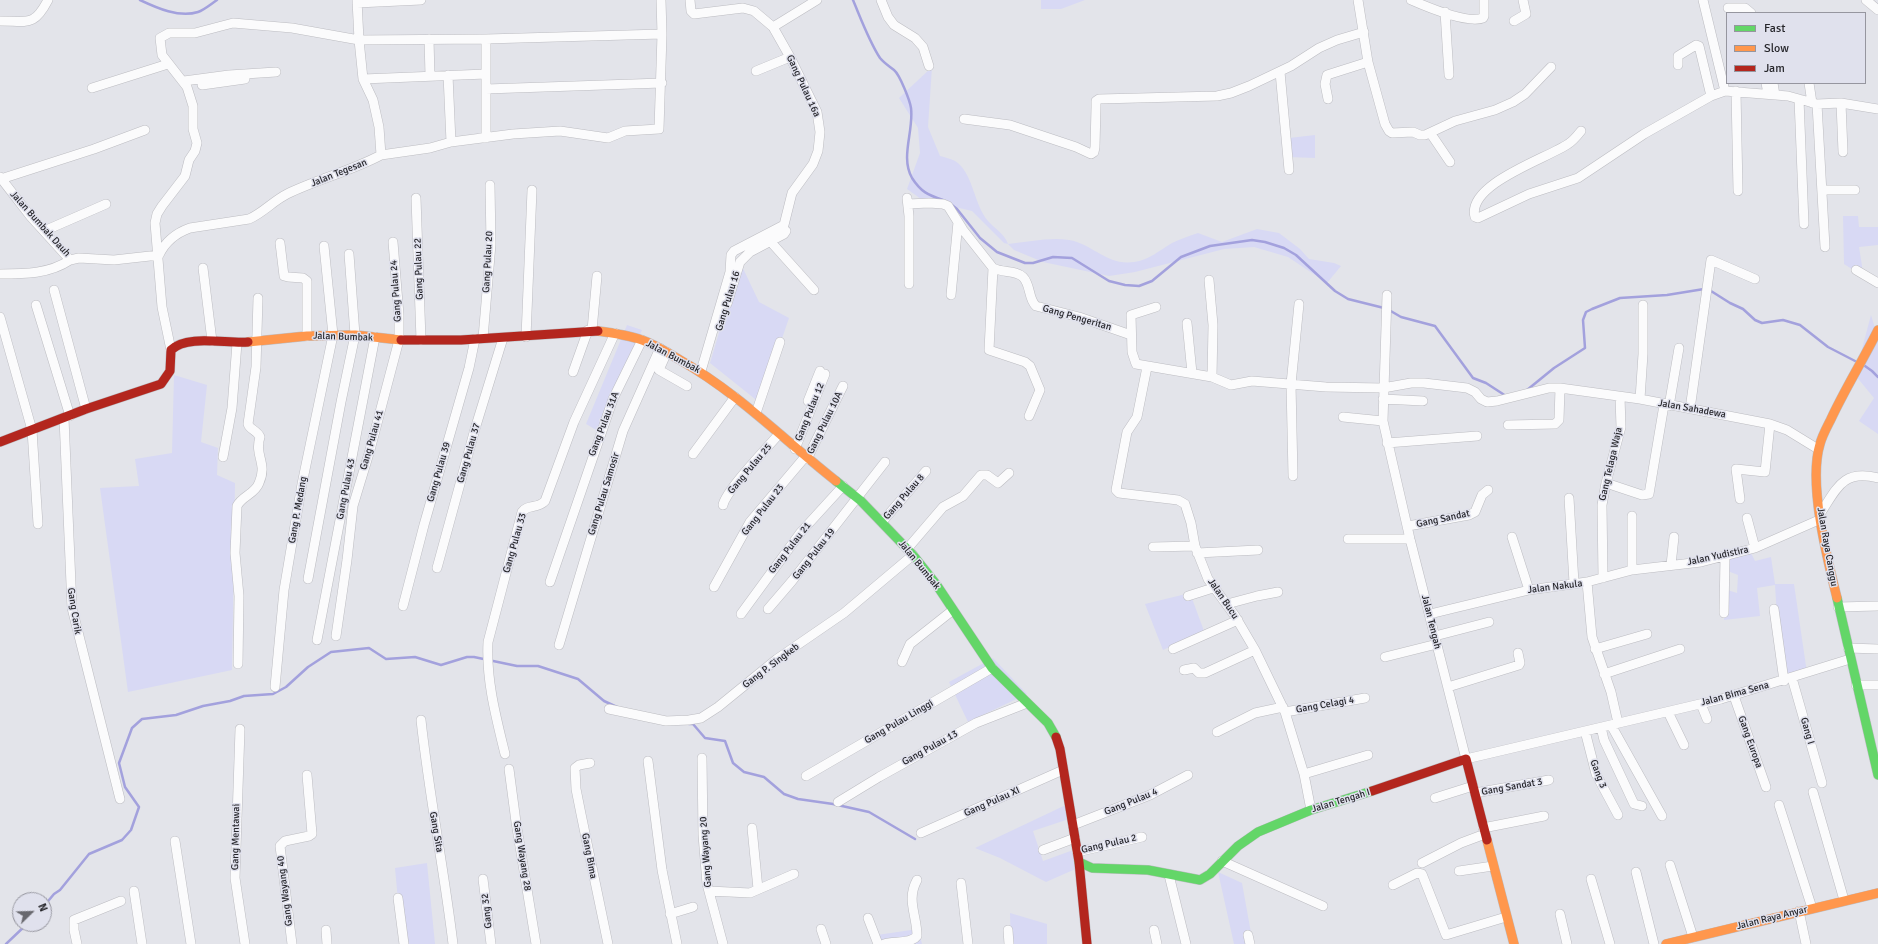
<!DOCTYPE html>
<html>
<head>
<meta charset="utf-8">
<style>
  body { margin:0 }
  #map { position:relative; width:1878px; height:944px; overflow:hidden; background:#e3e4ea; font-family:Signika,sans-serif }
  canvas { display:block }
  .legend { position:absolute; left:1726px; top:12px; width:140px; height:72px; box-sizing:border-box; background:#e0e1ed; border:1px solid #96969f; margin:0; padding:5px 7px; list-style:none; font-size:12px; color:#26262b }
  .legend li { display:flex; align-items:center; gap:8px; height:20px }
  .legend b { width:20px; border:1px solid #96969f }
  .north { position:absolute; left:12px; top:892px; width:40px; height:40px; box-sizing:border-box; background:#e0e1ed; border:1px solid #96969f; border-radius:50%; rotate:67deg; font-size:11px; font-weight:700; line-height:16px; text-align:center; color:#26262b }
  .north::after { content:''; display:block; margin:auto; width:14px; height:18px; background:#68686e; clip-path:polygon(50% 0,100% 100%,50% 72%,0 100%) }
</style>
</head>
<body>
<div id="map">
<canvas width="1878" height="944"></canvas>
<ul class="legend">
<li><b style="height:5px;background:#63d668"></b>Fast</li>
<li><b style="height:5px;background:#ff974d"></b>Slow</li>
<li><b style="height:5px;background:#b3261e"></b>Jam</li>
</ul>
<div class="north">N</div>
</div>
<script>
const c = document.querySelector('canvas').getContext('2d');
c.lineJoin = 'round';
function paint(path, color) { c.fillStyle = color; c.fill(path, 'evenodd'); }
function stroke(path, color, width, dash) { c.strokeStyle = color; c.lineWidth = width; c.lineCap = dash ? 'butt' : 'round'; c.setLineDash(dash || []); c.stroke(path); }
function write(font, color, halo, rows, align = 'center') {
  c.font = font + ' Signika,sans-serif'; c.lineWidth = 3; c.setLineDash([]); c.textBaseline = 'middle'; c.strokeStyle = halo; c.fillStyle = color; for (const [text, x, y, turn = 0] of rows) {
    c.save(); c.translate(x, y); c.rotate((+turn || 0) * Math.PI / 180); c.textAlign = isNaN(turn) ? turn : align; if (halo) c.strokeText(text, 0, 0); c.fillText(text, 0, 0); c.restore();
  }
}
paint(new Path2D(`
  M1041,0H1085L1061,9H1041Z
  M932,67L928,127L940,156C945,157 951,159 955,161C973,172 974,205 988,221C994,228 1005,234 1008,244C1028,242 1050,237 1069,240C1093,244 1107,266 1134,262C1149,260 1160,250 1172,243C1180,239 1189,236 1198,233L1222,242L1257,229L1279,233L1300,249L1309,259L1334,263L1341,266L1327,283L1288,257L1254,247L1224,249L1135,272L1109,276L1043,262L1014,250L1008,244L1004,243L972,211L921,199L907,189L920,153L918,128L899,98Z
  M1315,135V158L1288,157L1289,138Z
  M1843,216H1858L1859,227H1878V245L1859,247L1863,272L1855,271L1844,264Z
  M740,262L759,302L789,318L760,403L710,363Z
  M1871,315L1878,338V434L1859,421L1874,398L1855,375Z
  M627,325L642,330L598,431L586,424Z
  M174,375L207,385L201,442L218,448L217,475L235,483L232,670L128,692L100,488L139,486L135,459L172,453Z
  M1751,553L1755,561L1771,557L1775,584H1794L1807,673L1781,681L1775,585L1757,588L1760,616L1724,620V589L1737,593L1738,575L1725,570L1724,556Z
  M1190,593L1204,631L1163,650L1145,604Z
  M993,658L1027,694L968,722L949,682Z
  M1070,803L1072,818L1033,831L1043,861L1076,849L1080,867L1046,882L1000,858L975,848Z
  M427,863L435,944H402L395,868Z
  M1218,872L1242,883L1253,944H1234Z
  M1010,913L1047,924V944H1011Z
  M918,929L922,944H880L877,935Z`), '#d8d9f4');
stroke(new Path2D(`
  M140,0C157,8 179,18 198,12C204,10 211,4 217,0
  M853,0C861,19 869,41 880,58C884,63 889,66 894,70C900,75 910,101 911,108C914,131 900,157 912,178C921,192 928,195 943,200
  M952,205L957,209L980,238L997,252L1025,263H1033L1053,257L1072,258L1109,281L1125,285L1139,286L1152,281L1181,257L1210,246L1252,240L1265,242L1284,248L1296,255L1335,291L1348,299L1384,308
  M1389,310L1401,317L1435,326L1473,378L1486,383L1506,396
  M1865,366L1872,371L1878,377
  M1527,390L1554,368L1585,348L1583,320L1586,312L1592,309L1620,298L1667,295L1704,289L1711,291L1730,303L1743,309L1755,320L1762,323L1783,320L1800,325L1828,347L1857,362
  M689,724H693L705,738L725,741L733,763L744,772L764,777L784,794L798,799L833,804L869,812L915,839
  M44,906L54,894L60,890L89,854L122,840L131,830L139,807L125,787L119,763L132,728L142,719L176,715L203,706L230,701L244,696L273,694L286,687L308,667L331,652L369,648L386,659L415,657L441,665L467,657H474L517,666H538L578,679L604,701L617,707
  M6,944L27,924`), '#a3a1dd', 2.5);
const street = new Path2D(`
  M690,0L691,11L694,14L743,8L754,11L773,27L790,57L817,112L820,132L818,151L813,164L792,193L784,225L734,251L731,255L730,272L701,371
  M881,0L888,17L894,25L915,38L923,47L929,66
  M1358,0L1368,62L1385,124L1389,131L1392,133L1413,132L1420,135H1425L1455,121L1495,110L1513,102L1525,94L1551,67
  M1411,0C1427,7 1467,24 1483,18L1484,16V0
  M1703,0L1725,91
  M1866,0L1878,10
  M357,3L421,0
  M1728,8H1745L1751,13
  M1445,12L1449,75
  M0,21C28,21 34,27 48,0
  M1514,21L1526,14L1523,0
  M773,27L817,0
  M429,39L430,76
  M486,39V138
  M1678,65V56L1696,45L1699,46L1711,96
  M756,71L790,57
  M1280,72L1289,170
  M448,75L451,142
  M363,79L486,74
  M184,81L229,75L276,72
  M1766,83L1768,94
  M1773,83L1775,95
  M1809,83L1812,103
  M202,85L245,79
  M92,88L168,64
  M486,89L662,83
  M1736,91L1738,191
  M1328,99L1325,84L1327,75L1368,62
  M1799,99L1804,224
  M1841,103L1843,152
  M1817,104L1825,247
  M964,119L1010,125L1076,147L1091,154L1094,152L1095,147L1096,107V101L1099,99L1217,96L1231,93L1249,86L1291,66L1319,48L1337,40L1364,32
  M1581,131C1577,136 1573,141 1568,144C1548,158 1466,184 1475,217L1478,218L1529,194L1578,178L1644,134L1711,96L1725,91L1788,96L1817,104L1841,103L1878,109
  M1431,134L1450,162
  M381,155L430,148L451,142L513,134L560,131L608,138L625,131L659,129L662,34L661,0
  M0,177L31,217L70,260L79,258L114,260L159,255
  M1,179L94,149L145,130
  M1822,190H1855
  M416,198L421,340
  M907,198L909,216V284
  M908,204L929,203L943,204L948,206L963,230L993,268C1002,273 1016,270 1023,277C1031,285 1028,299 1036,306L1079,317L1131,335
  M44,231L106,204
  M770,241L814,290
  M280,243L284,276L288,277L303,278L307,281V336
  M159,255C165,242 176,233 190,228L249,219C263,213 273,201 287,194C318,179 351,171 381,155L379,127L373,100L363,79L359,40L357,0
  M203,268L212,341
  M993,268L989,350L1025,362L1030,366L1040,390L1029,416
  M1856,270L1878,283
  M0,274C25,274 49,274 70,260
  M1209,280L1213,325L1212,377
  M54,290L86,409
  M951,295L958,222
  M1387,295L1383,421L1410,539L1466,759L1721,699L1850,659
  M727,304L740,262L750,252L784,234L786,231
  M36,305L70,416
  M1156,307L1131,315L1132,352L1136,364L1212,377L1231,385L1252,381L1326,387L1383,388L1411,383H1424L1467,388L1475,392L1481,399L1487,402L1497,401L1549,388H1560L1640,399L1770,424L1787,430L1818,449
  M0,317L32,430L38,524
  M1187,323L1192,373
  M592,330L597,276
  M526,337L532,190
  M483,338L491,244L490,185
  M171,350L162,307L155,223L157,214L162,206L185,176L189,160L195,151L197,143L193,129V106L187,87L162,55L160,38L169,33H195L233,23L292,28L359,40L486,39L662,34
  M667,352L659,370L687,386
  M1147,367L1137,417L1127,432L1116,490L1119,493L1178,500L1185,504L1191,523L1195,546L1208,579L1235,616L1255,650L1285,712L1304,774L1311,810
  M573,372L588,330
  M1383,399L1423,401
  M1640,399L1643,354V305
  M808,401L820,371
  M1669,406L1679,348
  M1690,409L1711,260L1755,279
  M756,413L780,342
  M1343,417L1383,421
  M64,418L72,608L120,799
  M1508,425L1555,424L1559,420L1560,388
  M1387,443L1477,436
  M795,449L825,374
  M693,454L735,397
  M223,457L232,408L237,343
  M807,459L843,386
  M1293,476L1291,384L1299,304
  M1606,483L1642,495L1649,494L1664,405
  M1569,498L1574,583
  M1740,499L1736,469L1765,472L1770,424
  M723,505C726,490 767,448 779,434
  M1820,514C1837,488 1843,469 1878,478
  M1747,518L1755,548
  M882,522L926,471
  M1408,526L1469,515L1475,512L1482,495L1488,490
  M1512,537L1529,590
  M1348,539H1410
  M1153,547L1195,546
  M907,549L943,507L963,496L981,475H987L998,483L1009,473
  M1197,553L1258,550
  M1671,565L1674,537
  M437,568L475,429L503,338
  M1632,570V516
  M1603,578L1602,505L1606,483L1621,427L1620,397
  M308,579L341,402L355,335L349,254
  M550,582L613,399L642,340
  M1587,582L1592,637L1611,692L1618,723
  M714,587L750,522L805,457
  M1188,596L1213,588
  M1227,604L1257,596L1278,592
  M403,606L424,525L469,368L475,339
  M1838,607L1878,606
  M768,609L792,581L885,462
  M1774,609L1784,681
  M1724,613L1725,556
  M741,614L801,532L843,486
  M1430,614L1529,590L1587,582L1632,570L1701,562L1755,548L1821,519
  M336,636L347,560L353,506L370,450L399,340V315L393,242
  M1435,636L1489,622
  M317,640L375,337
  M559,645L623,431L660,348
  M1848,648L1878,649
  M1173,649L1238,620
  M1595,649L1647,634
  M1385,657L1437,644
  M902,662L910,644L953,610
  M238,664L239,596L235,553L237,506C242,496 255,494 259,483C268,463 254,456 260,437C257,430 250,430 248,424L256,367L258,298
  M1184,670L1194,668L1199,673H1205L1255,650
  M1604,674L1680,649
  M1792,678L1822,783
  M1856,685H1878
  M275,687L284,590L302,484L333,335L324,246
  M1448,687L1519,665L1520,663L1518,653
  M1734,696L1766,787
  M1701,704L1707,719
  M609,709L666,721L689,720L701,718L718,707L777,659L844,613L913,555
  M1285,712L1365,698
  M1668,712L1684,745
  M421,720C429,795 444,869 453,944
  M1611,725L1662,816
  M1601,727L1604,740L1634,804L1642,806
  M240,729L235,878L245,944
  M1585,731L1596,774L1618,815
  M1217,732L1255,713L1283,707
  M505,754C496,717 486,680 488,642L522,512C527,504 538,509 545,501L574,422L615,333
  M702,758L703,835L707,884L723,944
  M648,761L662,870L677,944
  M590,763L579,765L575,768L576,789L581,814L608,944
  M509,769L516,822L536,944
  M1304,774L1368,755
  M806,776L992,668
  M1813,792L1844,900
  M1475,793L1549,780
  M1435,798L1473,786
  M838,802L879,777L976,723L1027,703
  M1779,805L1812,908
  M1073,825L1150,795L1188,775
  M752,828L758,889
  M1483,828L1544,816
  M921,833L1063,770
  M175,841L191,944
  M1043,850L1075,838
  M1077,852L1142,837
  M1222,861L1323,906
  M1422,863L1461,843L1485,834
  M1670,865L1693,937
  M1459,871L1493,866
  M1636,872L1654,944
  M1169,875L1186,944
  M483,879L491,944
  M1591,879L1610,944
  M961,883L968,944
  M1393,885L1417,873L1422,874L1446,935L1506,917
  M134,891L142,944
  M709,891L750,893L794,874
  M398,898L404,944
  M1799,911L1806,944
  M670,914L693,907
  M1560,914L1567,944
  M868,918L878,944
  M821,929L826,944
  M326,930L327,944
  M1008,930L1009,944
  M1154,930L1157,944
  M1248,935L1250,944
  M77,944L74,930V920L121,901
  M292,944L280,846L285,841L309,836L312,834L307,775
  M884,944C894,941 911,944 917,936C917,915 906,900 917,880`);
const fast = new Path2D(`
  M836,481L861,501L913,555L936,584L992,668L1048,723L1056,737
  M1837,598L1878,775
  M1079,862L1092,868L1148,870L1200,880L1210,874L1238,846L1258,832L1311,810L1372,791`);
const slow = new Path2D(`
  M598,331C613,333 628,335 642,340C656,345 668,353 680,360C738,393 784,440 836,481
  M248,342L307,336L355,335L401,340
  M1837,598C1827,558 1808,483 1820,444C1822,436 1827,427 1831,419C1845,389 1863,360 1878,330
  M1487,840L1514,944
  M1666,944L1878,893`);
const jam = new Path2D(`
  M401,340H461L598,331
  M0,442L86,409L161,384L170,371L171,350C187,334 227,344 248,342
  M1056,737L1060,749L1079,862L1087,944
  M1372,791L1466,759L1487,840`);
stroke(street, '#bcbcc1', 10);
stroke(fast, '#bcbcc1', 10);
stroke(slow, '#bcbcc1', 10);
stroke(jam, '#bcbcc1', 10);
stroke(street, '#fbfbfc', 9);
stroke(fast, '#63d668', 9);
stroke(slow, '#ff974d', 9);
stroke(jam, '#b3261e', 9);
write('10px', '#26262b', '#e0e1ed', [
  ["Gang Pulau 16a",803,86,65],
  ["Jalan Tegesan",339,173,-22],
  ["Jalan Bumbak Dauh",40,224,48],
  ["Gang Pulau 20",488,262,-87],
  ["Gang Pulau 22",419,269,-92],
  ["Gang Pulau 24",396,291,-94],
  ["Gang Pulau 16",728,301,-73],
  ["Gang Pengeritan",1077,318,16],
  ["Jalan Bumbak",343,337,2],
  ["Jalan Bumbak",673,357,28],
  ["Jalan Sahadewa",1692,409,10],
  ["Gang Pulau 12",810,412,-68],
  ["Gang Pulau 10A",825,423,-64],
  ["Gang Pulau 31A",604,424,-69],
  ["Gang Pulau 41",372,440,-74],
  ["Gang Pulau 37",469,453,-74],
  ["Gang Telaga Waja",1611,464,-77],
  ["Gang Pulau 25",750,469,-50],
  ["Gang Pulau 39",439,472,-74],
  ["Gang Pulau 43",346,489,-79],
  ["Gang Pulau Samosir",604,494,-73],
  ["Gang Pulau 8",904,497,-49],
  ["Gang P. Medang",298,510,-80],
  ["Gang Pulau 23",763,510,-52],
  ["Gang Sandat",1443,519,-12],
  ["Gang Pulau 33",515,543,-74],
  ["Jalan Raya Canggu",1827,547,80],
  ["Gang Pulau 21",790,548,-52],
  ["Gang Pulau 19",814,554,-52],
  ["Jalan Yudistira",1718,556,-12],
  ["Jalan Bumbak",919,565,51],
  ["Jalan Nakula",1555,587,-7],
  ["Jalan Bucu",1223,599,56],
  ["Gang Carik",74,611,81],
  ["Jalan Tengah",1431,622,76],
  ["Gang P. Singkeb",771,666,-37],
  ["Jalan Bima Sena",1735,694,-15],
  ["Gang Celagi 4",1325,705,-10],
  ["Gang Pulau Linggi",899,722,-30],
  ["Gang I",1807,731,74],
  ["Gang Europa",1750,742,70],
  ["Gang Pulau 13",930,748,-29],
  ["Gang 3",1598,774,69],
  ["Gang Sandat 3",1512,787,-10],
  ["Jalan Tengah I",1341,801,-17],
  ["Gang Pulau XI",992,802,-24],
  ["Gang Pulau 4",1131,802,-22],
  ["Gang Sita",436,832,80],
  ["Gang Mentawai",236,837,-89],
  ["Gang Pulau 2",1109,844,-13],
  ["Gang Wayang 20",706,852,-94],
  ["Gang Wayang 28",522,856,81],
  ["Gang Bima",589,856,79],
  ["Gang Wayang 40",285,891,-97],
  ["Gang 32",487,911,-96],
  ["Jalan Raya Anyar",1772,918,-14]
]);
</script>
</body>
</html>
